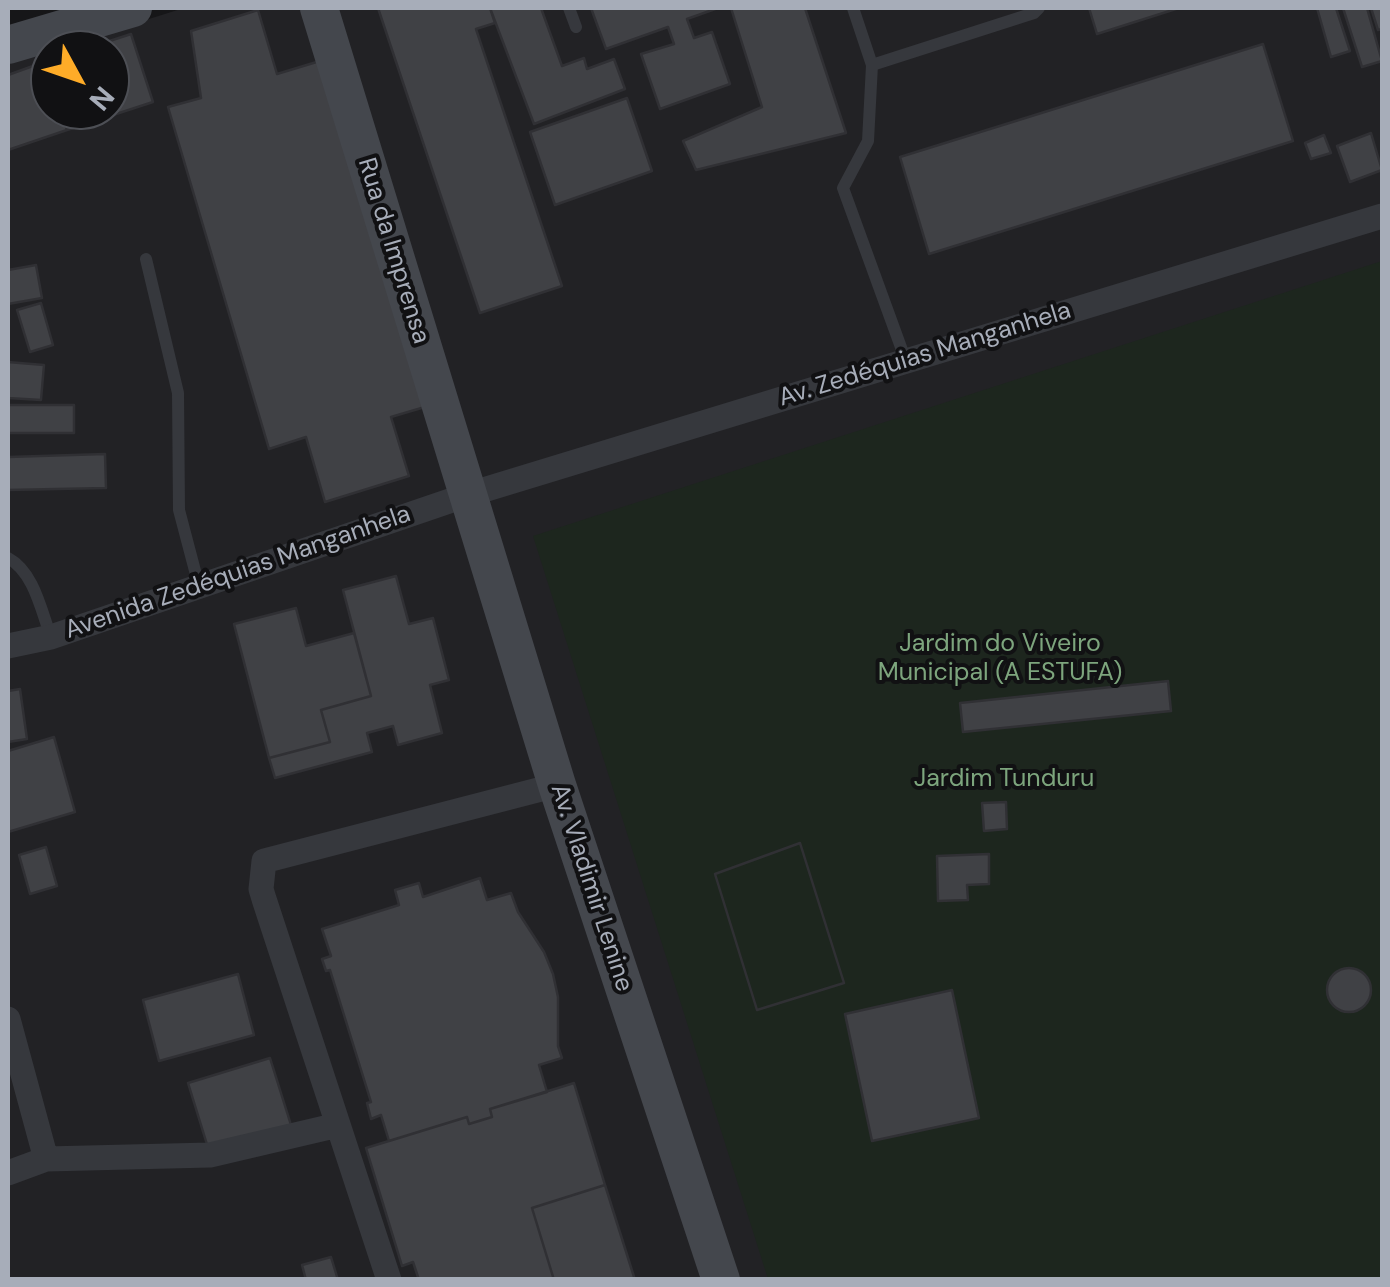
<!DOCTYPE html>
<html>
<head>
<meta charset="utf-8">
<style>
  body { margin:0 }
  #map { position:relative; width:1390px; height:1287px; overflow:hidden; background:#161618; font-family:"DM Sans",sans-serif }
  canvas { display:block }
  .frame { position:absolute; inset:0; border:10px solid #a7adb9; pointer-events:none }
  .north { position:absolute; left:30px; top:30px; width:100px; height:100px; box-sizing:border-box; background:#111113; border:2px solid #4d4f55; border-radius:50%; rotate:130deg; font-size:28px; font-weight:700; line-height:40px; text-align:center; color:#a7adb9 }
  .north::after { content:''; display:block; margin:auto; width:35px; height:45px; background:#feac28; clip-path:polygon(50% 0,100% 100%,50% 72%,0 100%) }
</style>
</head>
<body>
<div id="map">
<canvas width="1390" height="1287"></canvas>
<div class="frame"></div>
<div class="north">N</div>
</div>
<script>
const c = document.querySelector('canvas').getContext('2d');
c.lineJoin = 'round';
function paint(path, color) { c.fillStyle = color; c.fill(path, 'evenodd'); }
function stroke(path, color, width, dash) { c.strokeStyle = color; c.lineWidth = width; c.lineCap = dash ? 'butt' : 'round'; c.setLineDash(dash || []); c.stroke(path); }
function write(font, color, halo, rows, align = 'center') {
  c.font = font + ' "DM Sans",sans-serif'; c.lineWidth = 8; c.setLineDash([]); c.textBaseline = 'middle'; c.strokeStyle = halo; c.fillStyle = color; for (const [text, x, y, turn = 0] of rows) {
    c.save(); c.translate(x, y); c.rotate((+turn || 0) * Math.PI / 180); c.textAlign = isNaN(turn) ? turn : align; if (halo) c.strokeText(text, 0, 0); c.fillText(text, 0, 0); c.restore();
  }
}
paint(new Path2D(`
  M184,8H1382V1279H8V64L50,50V110H110V50H50Z`), '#222225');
paint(new Path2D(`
  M1382,261V1279H768L533,536Z`), '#1d261e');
const building = new Path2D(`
  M378,8H490L495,23L476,29L562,286L480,313Z
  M490,8H541L562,66L584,58L587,69L614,59L625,89L534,124Z
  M591,8H718L687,19L694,38L712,32L730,84L660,109L641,54L674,44L668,27L606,49Z
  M731,8H805L846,133L696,170L683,141L762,107Z
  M1089,8H1179L1097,34Z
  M1317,8H1336L1350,51L1331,57Z
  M1343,8H1367L1382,61L1362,67Z
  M1371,8H1382V29L1378,30Z
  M258,10L277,74L333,57L435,404L391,417L409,476L325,502L306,437L269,449L168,107L201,98L191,31Z
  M131,34L153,102L67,130L60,110H110V50H82Z
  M1263,44L1293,141L929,254L900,157Z
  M44,62L50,79V110H60L67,130L8,150V75Z
  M627,98L652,171L555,205L530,132Z
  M1371,133L1382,170L1350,182L1337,146Z
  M1324,135L1331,153L1311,159L1305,143Z
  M36,265L42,298L8,304V270Z
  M41,303L53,345L30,352L17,310Z
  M8,362L44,365L41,400L8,398Z
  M8,405H74V433H8Z
  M105,454L106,488L8,490V457Z
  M396,576L409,624L433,618L449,680L430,685L442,733L398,745L393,726L367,733L372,752L275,778L269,758L330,742L321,710L371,696L343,590Z
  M296,608L306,646L354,633L371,696L321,710L330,742L269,758L234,624Z
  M1168,681L1171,711L963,732L960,703Z
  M20,689L27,739L8,742V691Z
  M54,737L75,812L8,832V751Z
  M1006,802L1007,829L984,831L982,803Z
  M800,843L844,983L757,1010L715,874Z
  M800,843L844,983L757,1010L715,874Z
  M46,847L57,886L30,894L19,855Z
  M989,854V884L967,885L968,900L938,901L937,856Z
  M480,878L487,900L511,893L518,912L544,952L553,974L558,997V1046L562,1058L539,1065L547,1092L490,1109L492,1117L469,1124L467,1117L389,1141L381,1115L371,1119L367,1103L371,1102L330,970L326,971L322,959L331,956L322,929L399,905L395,890L419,883L423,897Z
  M1327 990a22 22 0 1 1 44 0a22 22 0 1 1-44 0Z
  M238,974L254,1035L159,1061L143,1000Z
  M952,990L979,1118L872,1141L845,1014Z
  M270,1058L291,1125L209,1151L188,1083Z
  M574,1083L605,1185L532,1208L554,1280H419L413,1262L402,1266L366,1148L467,1117L469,1124L492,1117L490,1109Z
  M605,1185L635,1280H554L532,1208Z
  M331,1257L338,1280H306L302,1265Z`);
paint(building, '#404145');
stroke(building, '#303034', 2.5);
stroke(new Path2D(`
  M569,8L576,27
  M853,8L872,65L868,141L843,188L906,361
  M872,65L1034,13L1039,8
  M146,259L178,393L179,510L199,586
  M8,558C34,572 41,610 51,637`), '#36383d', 12);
stroke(new Path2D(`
  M8,646L51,637L467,495L1382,216
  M8,1019L46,1159
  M8,1173L46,1159L210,1155L338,1125
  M389,1280L264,899L261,889L264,861L557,785`), '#36383d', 25);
stroke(new Path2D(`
  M319,8L557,785L721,1280
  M8,45L133,8`), '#44474d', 38);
write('25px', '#a7adb9', '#111113', [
  ["Rua da Imprensa",393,251,73],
  ["Av. Zedéquias Manganhela",925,355,-17],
  ["Avenida Zedéquias Manganhela",238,573,-19],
  ["Av. Vladimir Lenine",591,888,72]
]);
write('25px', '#7da57d', '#111113', [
  ["Jardim do Viveiro",1000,644],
  ["Municipal (A ESTUFA)",1000,673],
  ["Jardim Tunduru",1004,779]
]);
</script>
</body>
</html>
